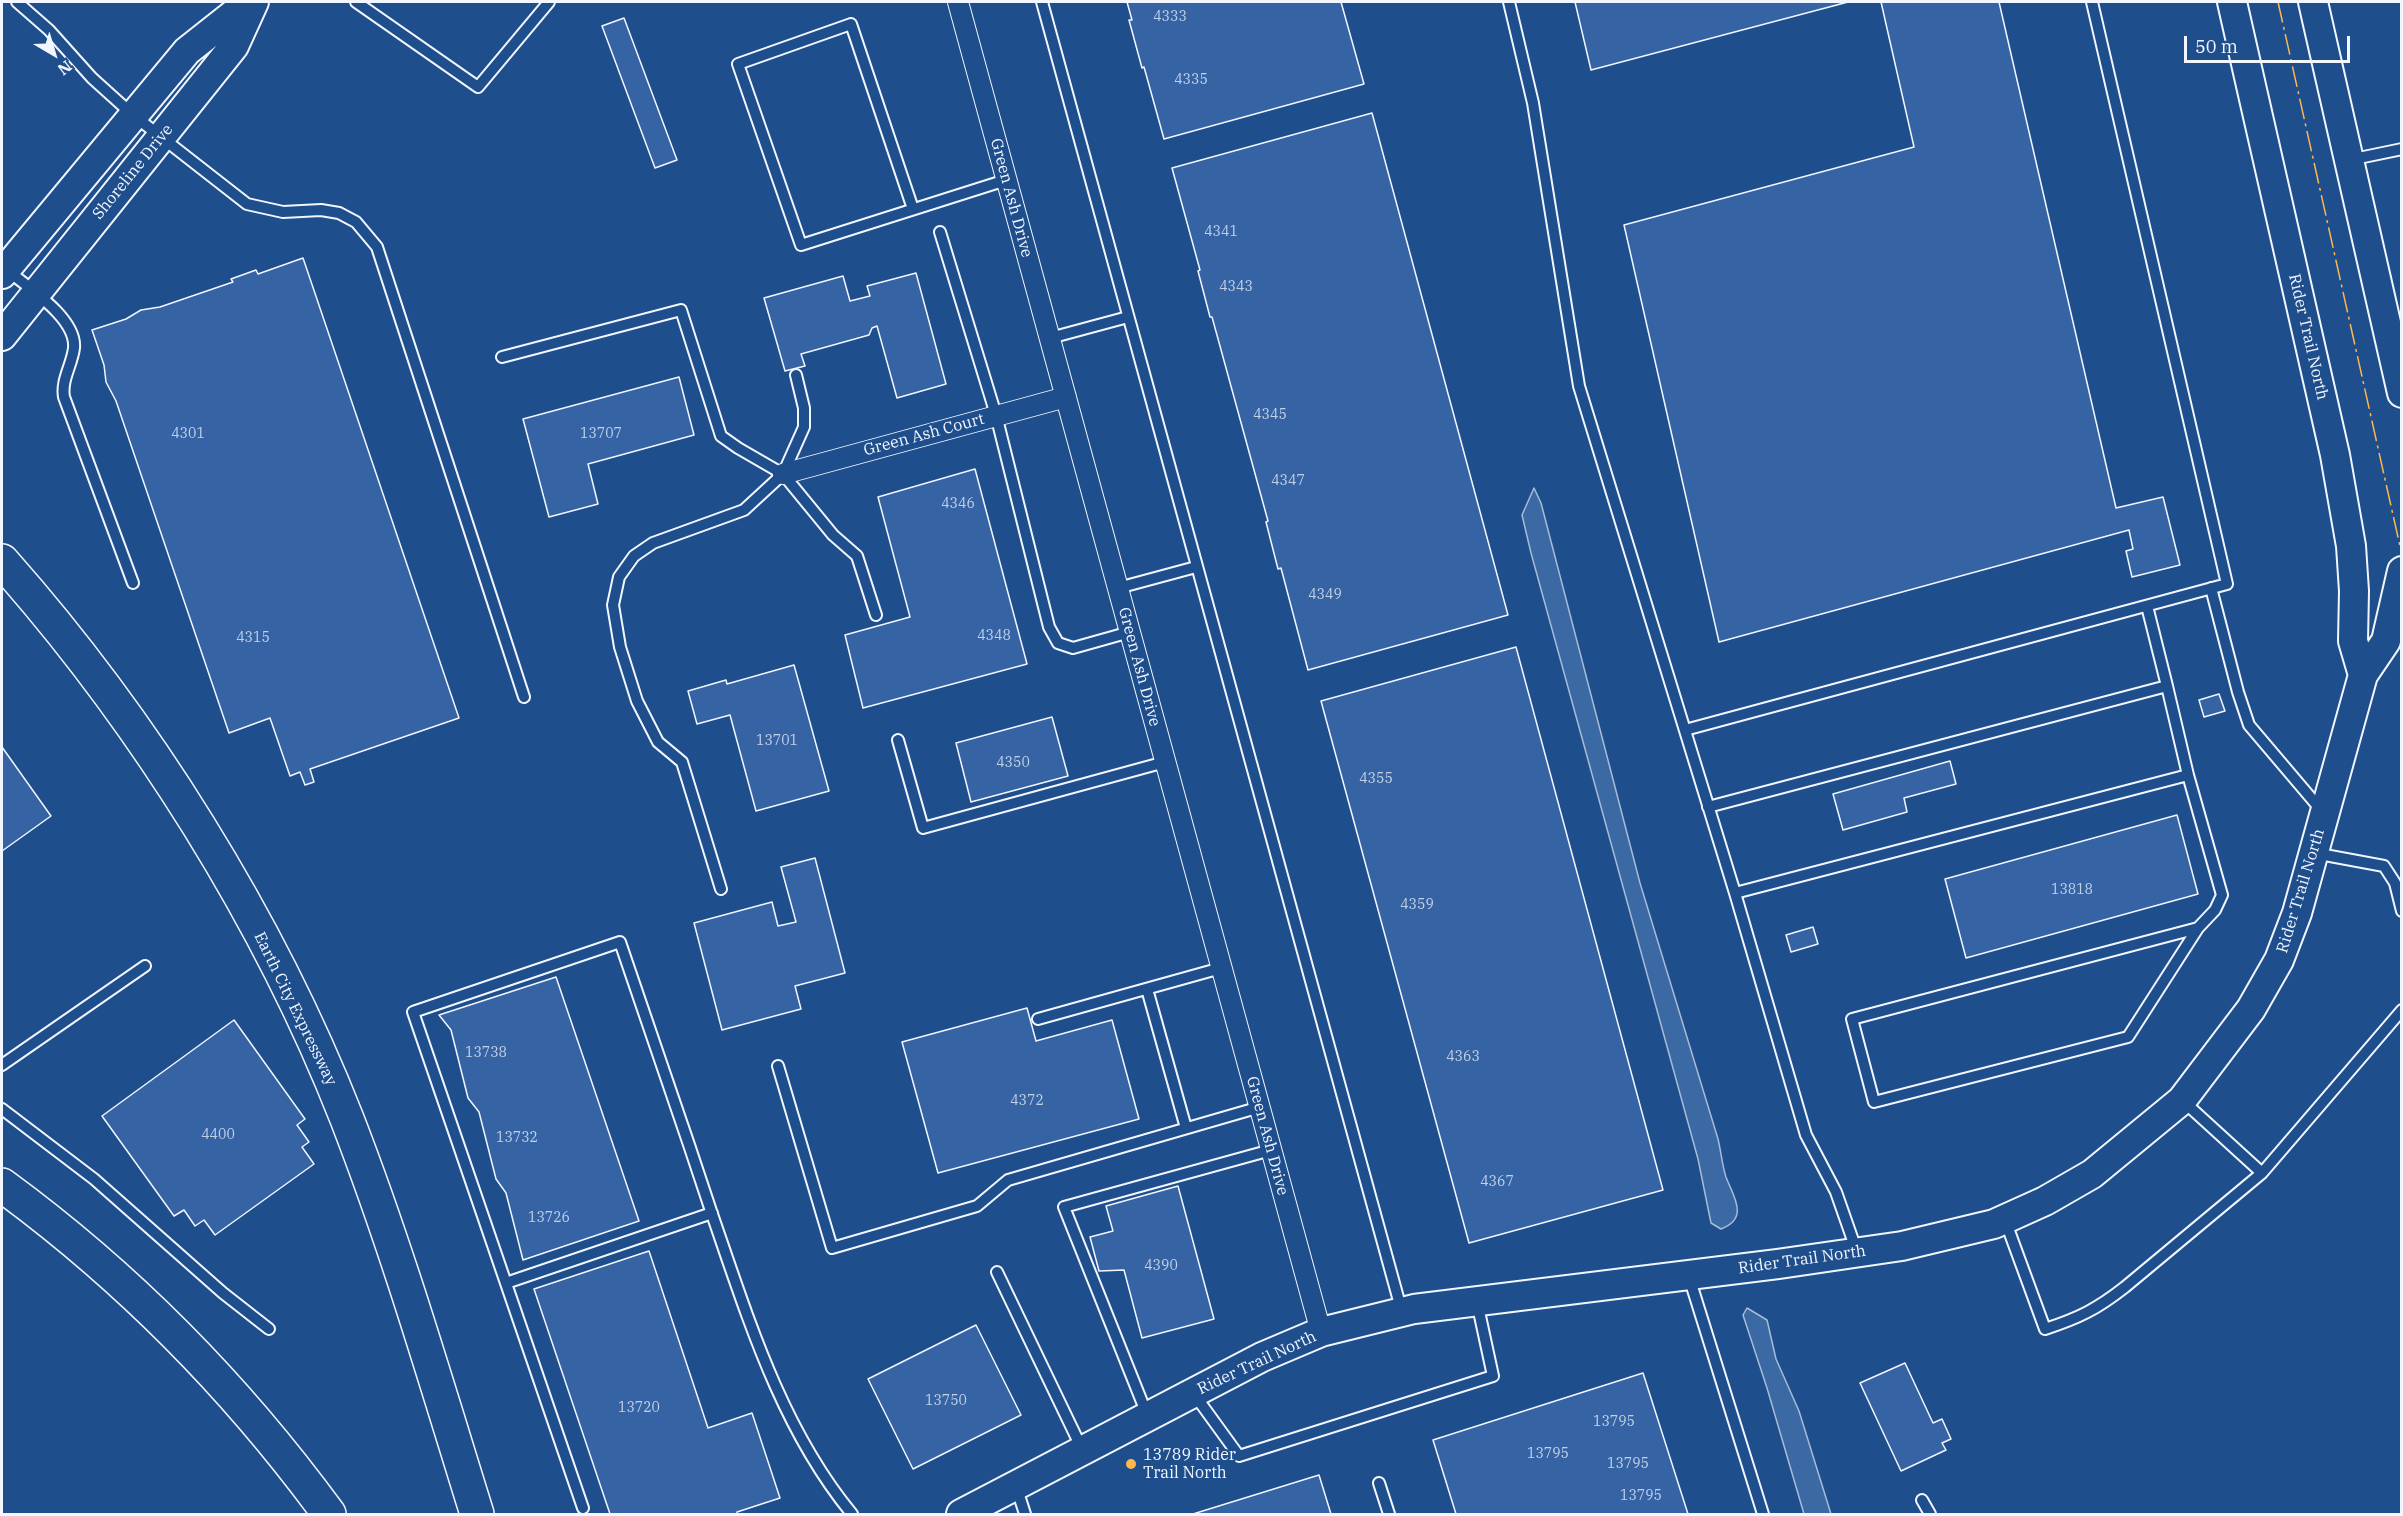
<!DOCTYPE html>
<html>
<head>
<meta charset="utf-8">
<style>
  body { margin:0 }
  #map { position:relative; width:2403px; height:1516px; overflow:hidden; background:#1f4e8c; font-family:"IBM Plex Serif",serif }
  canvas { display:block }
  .frame { position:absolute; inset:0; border:3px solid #f2f6ff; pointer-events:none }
  .north { position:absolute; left:24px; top:24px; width:60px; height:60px; -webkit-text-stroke:4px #1f4e8c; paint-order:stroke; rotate:142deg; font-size:16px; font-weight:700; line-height:24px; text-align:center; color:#f2f6ff }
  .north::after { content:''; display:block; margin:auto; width:21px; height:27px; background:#f2f6ff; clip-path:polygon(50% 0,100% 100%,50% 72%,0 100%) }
  .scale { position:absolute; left:2184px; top:36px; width:166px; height:27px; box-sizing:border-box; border:3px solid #f2f6ff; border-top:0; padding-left:8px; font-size:18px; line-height:21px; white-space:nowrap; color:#f2f6ff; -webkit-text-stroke:4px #1f4e8c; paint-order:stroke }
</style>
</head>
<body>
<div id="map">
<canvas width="2403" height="1516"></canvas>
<div class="frame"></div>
<div class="north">N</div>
<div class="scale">50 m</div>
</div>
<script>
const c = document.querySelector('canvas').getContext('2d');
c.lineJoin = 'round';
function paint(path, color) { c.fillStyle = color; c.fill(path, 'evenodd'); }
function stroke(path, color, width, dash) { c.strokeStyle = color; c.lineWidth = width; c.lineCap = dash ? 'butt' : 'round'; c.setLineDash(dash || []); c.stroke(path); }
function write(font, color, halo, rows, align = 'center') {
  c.font = font + ' "IBM Plex Serif",serif'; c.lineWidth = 4.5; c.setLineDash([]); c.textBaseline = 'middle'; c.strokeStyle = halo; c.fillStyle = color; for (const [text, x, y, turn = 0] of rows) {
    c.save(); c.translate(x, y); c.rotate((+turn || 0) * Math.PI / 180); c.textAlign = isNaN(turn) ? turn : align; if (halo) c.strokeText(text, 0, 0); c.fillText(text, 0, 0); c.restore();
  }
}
const water = new Path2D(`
  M1534,488L1541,503L1640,883L1718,1139C1721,1151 1722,1165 1726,1177C1733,1196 1750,1218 1721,1229L1711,1223L1698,1159L1531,553L1522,515Z
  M1747,1308L1767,1320L1776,1359L1799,1411L1831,1514H1804L1767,1388L1743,1315Z`);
paint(water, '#3b69a3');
stroke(water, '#a8bbd7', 1.5);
const building = new Path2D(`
  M1127,2H1341L1364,84L1164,139L1144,67L1142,68L1129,20H1132Z
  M1575,2H1848L1591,70Z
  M1881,2H1999L2116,508L2163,497L2180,565L2132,577L2126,551L2133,549L2129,530L1719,642L1624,225L1914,147Z
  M624,18L677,160L655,168L602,26Z
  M1372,113L1508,615L1308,670L1281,568L1278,569L1266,522L1268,521L1212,317H1210L1198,271L1200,270L1172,168Z
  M303,258L459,718L310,769L314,782L305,785L300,772L290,776L270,718L229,733L116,401L106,382L104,365L92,330L126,319L141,310L160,307L233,282L231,279L256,270L258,274Z
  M916,273L946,384L897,398L877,326L872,328L869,335L801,354L805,366L785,371L764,298L843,276L850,301L870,296L867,286Z
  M679,377L694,435L588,464L598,504L549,517L523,419Z
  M975,469L1027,664L863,708L845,635L910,617L878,497Z
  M1516,647L1663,1190L1469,1243L1321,701Z
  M794,665L829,791L756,811L730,715L697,724L688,691L726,680L727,684Z
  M2219,694L2225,711L2204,717L2199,700Z
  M1052,717L1068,776L971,802L956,743Z
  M2,747L51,816L2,851Z
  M1950,761L1956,784L1904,798L1907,812L1843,830L1833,794Z
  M2177,815L2198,894L1966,958L1945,879Z
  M815,858L845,973L795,986L801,1009L722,1030L694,923L772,902L778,926L796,922L781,867Z
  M1813,927L1818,944L1791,952L1786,935Z
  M556,977L639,1221L523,1260L506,1193L496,1179L479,1112L468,1098L451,1030L439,1015Z
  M1027,1008L1036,1041L1112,1020L1139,1119L938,1173L902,1042Z
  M234,1020L305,1119L297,1125L309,1142L302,1147L314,1164L215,1235L204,1220L195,1226L184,1210L174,1216L102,1116Z
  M1178,1186L1214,1319L1142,1338L1124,1270L1099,1271L1090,1237L1113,1231L1106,1206Z
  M649,1251L708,1428L752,1413L780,1498L737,1512V1514H610L534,1289Z
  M976,1325L1021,1415L913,1469L868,1379Z
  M1905,1363L1933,1423L1942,1419L1951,1439L1942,1443L1946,1450L1901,1471L1860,1383Z
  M1643,1373L1688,1514H1456L1433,1440Z
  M1319,1475L1331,1514H1193Z`);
paint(building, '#3563a3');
stroke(building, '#f2f6ff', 1.5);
const lane = new Path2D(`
  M17,2L49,30L92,78L133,115L247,204L283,212L321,210L339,213L356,222L377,247L524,697
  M356,2L478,87L549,2
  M1042,2L1402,1312
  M1509,2L1533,103L1579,386L1735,893L1806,1135L1836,1192L1857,1252
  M2349,160L2402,149
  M913,209L851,24L738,64L801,245L1006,180
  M940,232L996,415L1049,627L1058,643L1073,648L1130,632
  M6,269C27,287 77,318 74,348C72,365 61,380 64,397L133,583
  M1050,338L1128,317
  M502,357L681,310L721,436L738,448L783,474L833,535L857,556L876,615
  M1118,588L1196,567
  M2211,588L2238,692L2249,725L2322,811
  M2167,686L2188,775
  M1685,730L2227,584L2092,2
  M898,740L923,828L1165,762
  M1708,807L2167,686L2147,606
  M2314,853L2384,866L2395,883L2402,911
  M721,889L682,762L658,742L637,701L620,647L613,605L619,577L634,556L653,543L744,510L783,474L804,427V408L796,375
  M1735,893L2188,775L2222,895L2215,910L2198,928L1852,1019L1874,1102L2128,1037L2198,928
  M1147,989L1186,1128
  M1038,1019L1221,968
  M2,1065L145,966
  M778,1066L832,1248L977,1206L1008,1180L1260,1107
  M2182,1100L2262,1173
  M2,1109L94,1179L223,1293L269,1329
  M2005,1220L2045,1329C2079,1318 2097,1309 2125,1287L2262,1173L2402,1010
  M997,1272L1083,1451
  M1689,1277L1763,1514
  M506,1283L712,1213
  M1194,1394L1239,1456L1493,1376L1477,1302
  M1148,1417L1064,1207L1271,1150
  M1379,1483L1389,1514
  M1016,1486L1025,1514
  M1922,1500L1930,1514
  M583,1508L413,1012L620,942C651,1032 682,1123 712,1214C748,1318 781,1428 852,1514`);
const street = new Path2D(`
  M958,2L1321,1332
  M783,474L1066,397`);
const secondary = new Path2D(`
  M2232,2L2335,455L2351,546L2354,591L2353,641L2363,675
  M2313,2L2402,393
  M2,274L187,51L249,2
  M2,336L234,46L254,2
  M961,1514L1262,1357L1321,1332L1414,1309L1778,1264L1902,1246L1994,1224L2045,1201L2092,1174L2182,1100L2251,1009L2279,960L2297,913L2363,675L2386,641L2402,571`);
const highway = new Path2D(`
  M2,561C144,721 269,920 347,1119C397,1248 436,1382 477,1514
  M2,1185C129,1278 236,1387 329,1514`);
stroke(lane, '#f2f6ff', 14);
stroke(street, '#f2f6ff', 22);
stroke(secondary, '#f2f6ff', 32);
stroke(highway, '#f2f6ff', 36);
stroke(lane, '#1f4e8c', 10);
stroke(street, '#1f4e8c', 20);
stroke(secondary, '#1f4e8c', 28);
stroke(highway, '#1f4e8c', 33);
stroke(new Path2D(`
  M2278,2L2402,555`), '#ffb74d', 1.5, [21, 4.5, 3, 4.5]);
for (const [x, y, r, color] of [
  [1131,1464,6,"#ffb74d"]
]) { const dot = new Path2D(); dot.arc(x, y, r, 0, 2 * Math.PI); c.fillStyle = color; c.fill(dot); stroke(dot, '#1f4e8c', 2); }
write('14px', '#c3d1e8', null, [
  ["4333",1170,17],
  ["4335",1191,80],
  ["4341",1221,232],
  ["4343",1236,287],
  ["4345",1270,415],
  ["4301",188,434],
  ["13707",601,434],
  ["4347",1288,481],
  ["4346",958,504],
  ["4349",1325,595],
  ["4348",994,636],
  ["4315",253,638],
  ["13701",777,741],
  ["4350",1013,763],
  ["4355",1376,779],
  ["13818",2072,890],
  ["4359",1417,905],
  ["13738",486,1053],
  ["4363",1463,1057],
  ["4372",1027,1101],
  ["4400",218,1135],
  ["13732",517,1138],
  ["4367",1497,1182],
  ["13726",549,1218],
  ["4390",1161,1266],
  ["13750",946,1401],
  ["13720",639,1408],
  ["13795",1614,1422],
  ["13795",1548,1454],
  ["13795",1628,1464],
  ["13795",1641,1496]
]);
write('16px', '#f2f6ff', '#1f4e8c', [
  ["Shoreline Drive",133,172,-51],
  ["Green Ash Drive",1011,198,75],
  ["Rider Trail North",2308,337,77],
  ["Green Ash Court",924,435,-15],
  ["Green Ash Drive",1139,667,75],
  ["Rider Trail North",2301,891,-73],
  ["Earth City Expressway",295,1009,64],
  ["Green Ash Drive",1267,1136,75],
  ["Rider Trail North",1802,1260,-8],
  ["Rider Trail North",1257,1363,-25]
]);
write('16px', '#f2f6ff', '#1f4e8c', [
  ["13789 Rider",1143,1455],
  ["Trail North",1143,1473]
], 'left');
</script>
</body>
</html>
